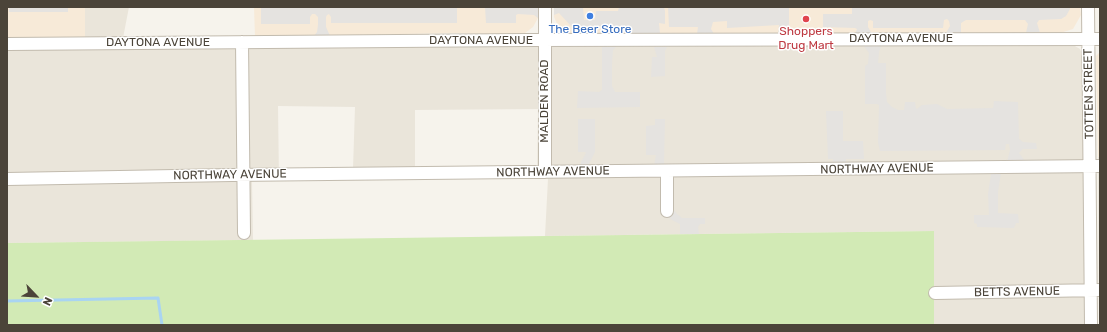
<!DOCTYPE html>
<html>
<head>
<meta charset="utf-8">
<style>
  body { margin:0 }
  #map { position:relative; width:1107px; height:332px; overflow:hidden; background:#f6f3ec; font-family:Rubik,sans-serif }
  canvas { display:block }
  .frame { position:absolute; inset:0; border:8px solid #4b4439; pointer-events:none }
  .north { position:absolute; left:16px; top:276px; width:40px; height:40px; -webkit-text-stroke:3px #fff; paint-order:stroke; rotate:115deg; font-size:11px; font-weight:700; line-height:16px; text-align:center; color:#4b4439 }
  .north::after { content:''; display:block; margin:auto; width:14px; height:18px; background:#4b4439; clip-path:polygon(50% 0,100% 100%,50% 72%,0 100%) }
</style>
</head>
<body>
<div id="map">
<canvas width="1107" height="332"></canvas>
<div class="frame"></div>
<div class="north">N</div>
</div>
<script>
const c = document.querySelector('canvas').getContext('2d');
c.lineJoin = 'round';
function paint(path, color) { c.fillStyle = color; c.fill(path, 'evenodd'); }
function stroke(path, color, width, dash) { c.strokeStyle = color; c.lineWidth = width; c.lineCap = dash ? 'butt' : 'round'; c.setLineDash(dash || []); c.stroke(path); }
function write(font, color, halo, rows, align = 'center') {
  c.font = font + ' Rubik,sans-serif'; c.lineWidth = 3; c.setLineDash([]); c.textBaseline = 'middle'; c.strokeStyle = halo; c.fillStyle = color; for (const [text, x, y, turn = 0] of rows) {
    c.save(); c.translate(x, y); c.rotate((+turn || 0) * Math.PI / 180); c.textAlign = isNaN(turn) ? turn : align; if (halo) c.strokeText(text, 0, 0); c.fillText(text, 0, 0); c.restore();
  }
}
paint(new Path2D(`
  M85,7H129L123,38H85Z
  M1073,45L1080,49L1083,56L1085,325H934L933,231L545,236L548,179L537,178L538,109L415,110V169H353L355,107L278,106L279,181H252L253,240L7,243V49Z
  M1098,157H1100V325H1099Z`), '#eae5da');
paint(new Path2D(`
  M7,7H85V38H7Z
  M254,7H538V18L533,27L525,33L514,35L457,33L255,37Z
  M554,7H1080L1081,15L1073,29L1060,33L572,35L559,28L554,17Z
  M1100,52V157H1098L1096,56Z`), '#f7ead8');
paint(new Path2D(`
  M934,231V325H7V243Z`), '#d2eab5');
paint(new Path2D(`
  M9,7H68V12H9Z
  M261,7H457V23H331V17L329,14L327,15L326,17V27L330,36H314L317,32L318,25V17L315,14H312L310,17V24H261Z
  M485,7H538V18L534,15L518,14L516,15V23H486Z
  M554,7H583L584,20H595L596,11H618L619,7H664L665,11V24L659,23L660,34H629L631,30L627,26L572,27L559,13L554,15Z
  M668,7H789V25L791,34H778L779,25L727,28V21L713,22L711,29L714,34H697L698,27H669Z
  M852,7H1070V9L1066,16L1061,19L1039,20L1037,23L1040,33H1026L1028,24L1025,20H966L961,23V33H946L950,26L949,21L947,19L944,20L943,28H873V21L870,20L868,21V27L872,34H855L857,29L855,28L823,27V14H852Z
  M864,46H881L879,52L878,63H886V93L887,102L892,107L898,110H904L905,102H915L916,108L917,109L922,105L937,104L947,109L993,108L994,101L1018,102L1019,139L1023,142L1036,143L1037,149H1023L1019,153L1025,161L1007,162L1010,150L1009,144H1006L1005,150L880,151L878,142L879,105L877,104H865V66L868,64L869,53Z
  M602,47H616L613,50L612,64V86L615,92H640V107L577,108L578,91L599,92L602,90Z
  M654,47H667L665,51V76L651,77L652,57H657Z
  M826,111H843V141H863L864,159H846V164L833,163V159H828Z
  M578,119H595V152L589,164V167H580L581,162L586,153L585,152H578Z
  M655,119H665L664,163L666,166H654L656,155H646V126L655,125Z
  M1001,173L998,192V213L1018,214L1019,223H1016L1014,228L977,227V224L974,223V215H989L988,194L991,174Z
  M673,209L677,214L682,218H705V224H700L698,227L699,234H680V224L672,220L665,215Z`), '#e5e3e0');
stroke(new Path2D(`
  M7,301L158,298L162,325`), '#a9d4f2', 3);
const minor = new Path2D(`
  M545,7V172
  M1088,7L1091,325
  M242,42L244,233
  M7,44L528,40L1100,39
  M7,179L232,175L1100,166
  M667,211V171
  M935,293L1100,290`);
stroke(minor, '#c2bbae', 14);
stroke(minor, '#fff', 12);
for (const [x, y, r, color] of [
  [590,16,4,"#3f7fe0"],
  [806,19,4,"#e0444e"]
]) { const dot = new Path2D(); dot.arc(x, y, r, 0, 2 * Math.PI); c.fillStyle = color; c.fill(dot); stroke(dot, '#fff', 1.5); }
write('12px', '#366cbe', '#fff', [
  ["The Beer Store",590,30]
]);
write('12px', '#be3a42', '#fff', [
  ["Shoppers",806,32],
  ["Drug Mart",806,46]
]);
write('12px', '#4b4439', '#fff', [
  ["DAYTONA AVENUE",901,39],
  ["DAYTONA AVENUE",481,41],
  ["DAYTONA AVENUE",158,43],
  ["TOTTEN STREET",1089,94,-91],
  ["MALDEN ROAD",545,101,-90],
  ["NORTHWAY AVENUE",877,169,-1],
  ["NORTHWAY AVENUE",553,172,-1],
  ["NORTHWAY AVENUE",230,175,-1],
  ["BETTS AVENUE",1017,292,-1]
]);
</script>
</body>
</html>
